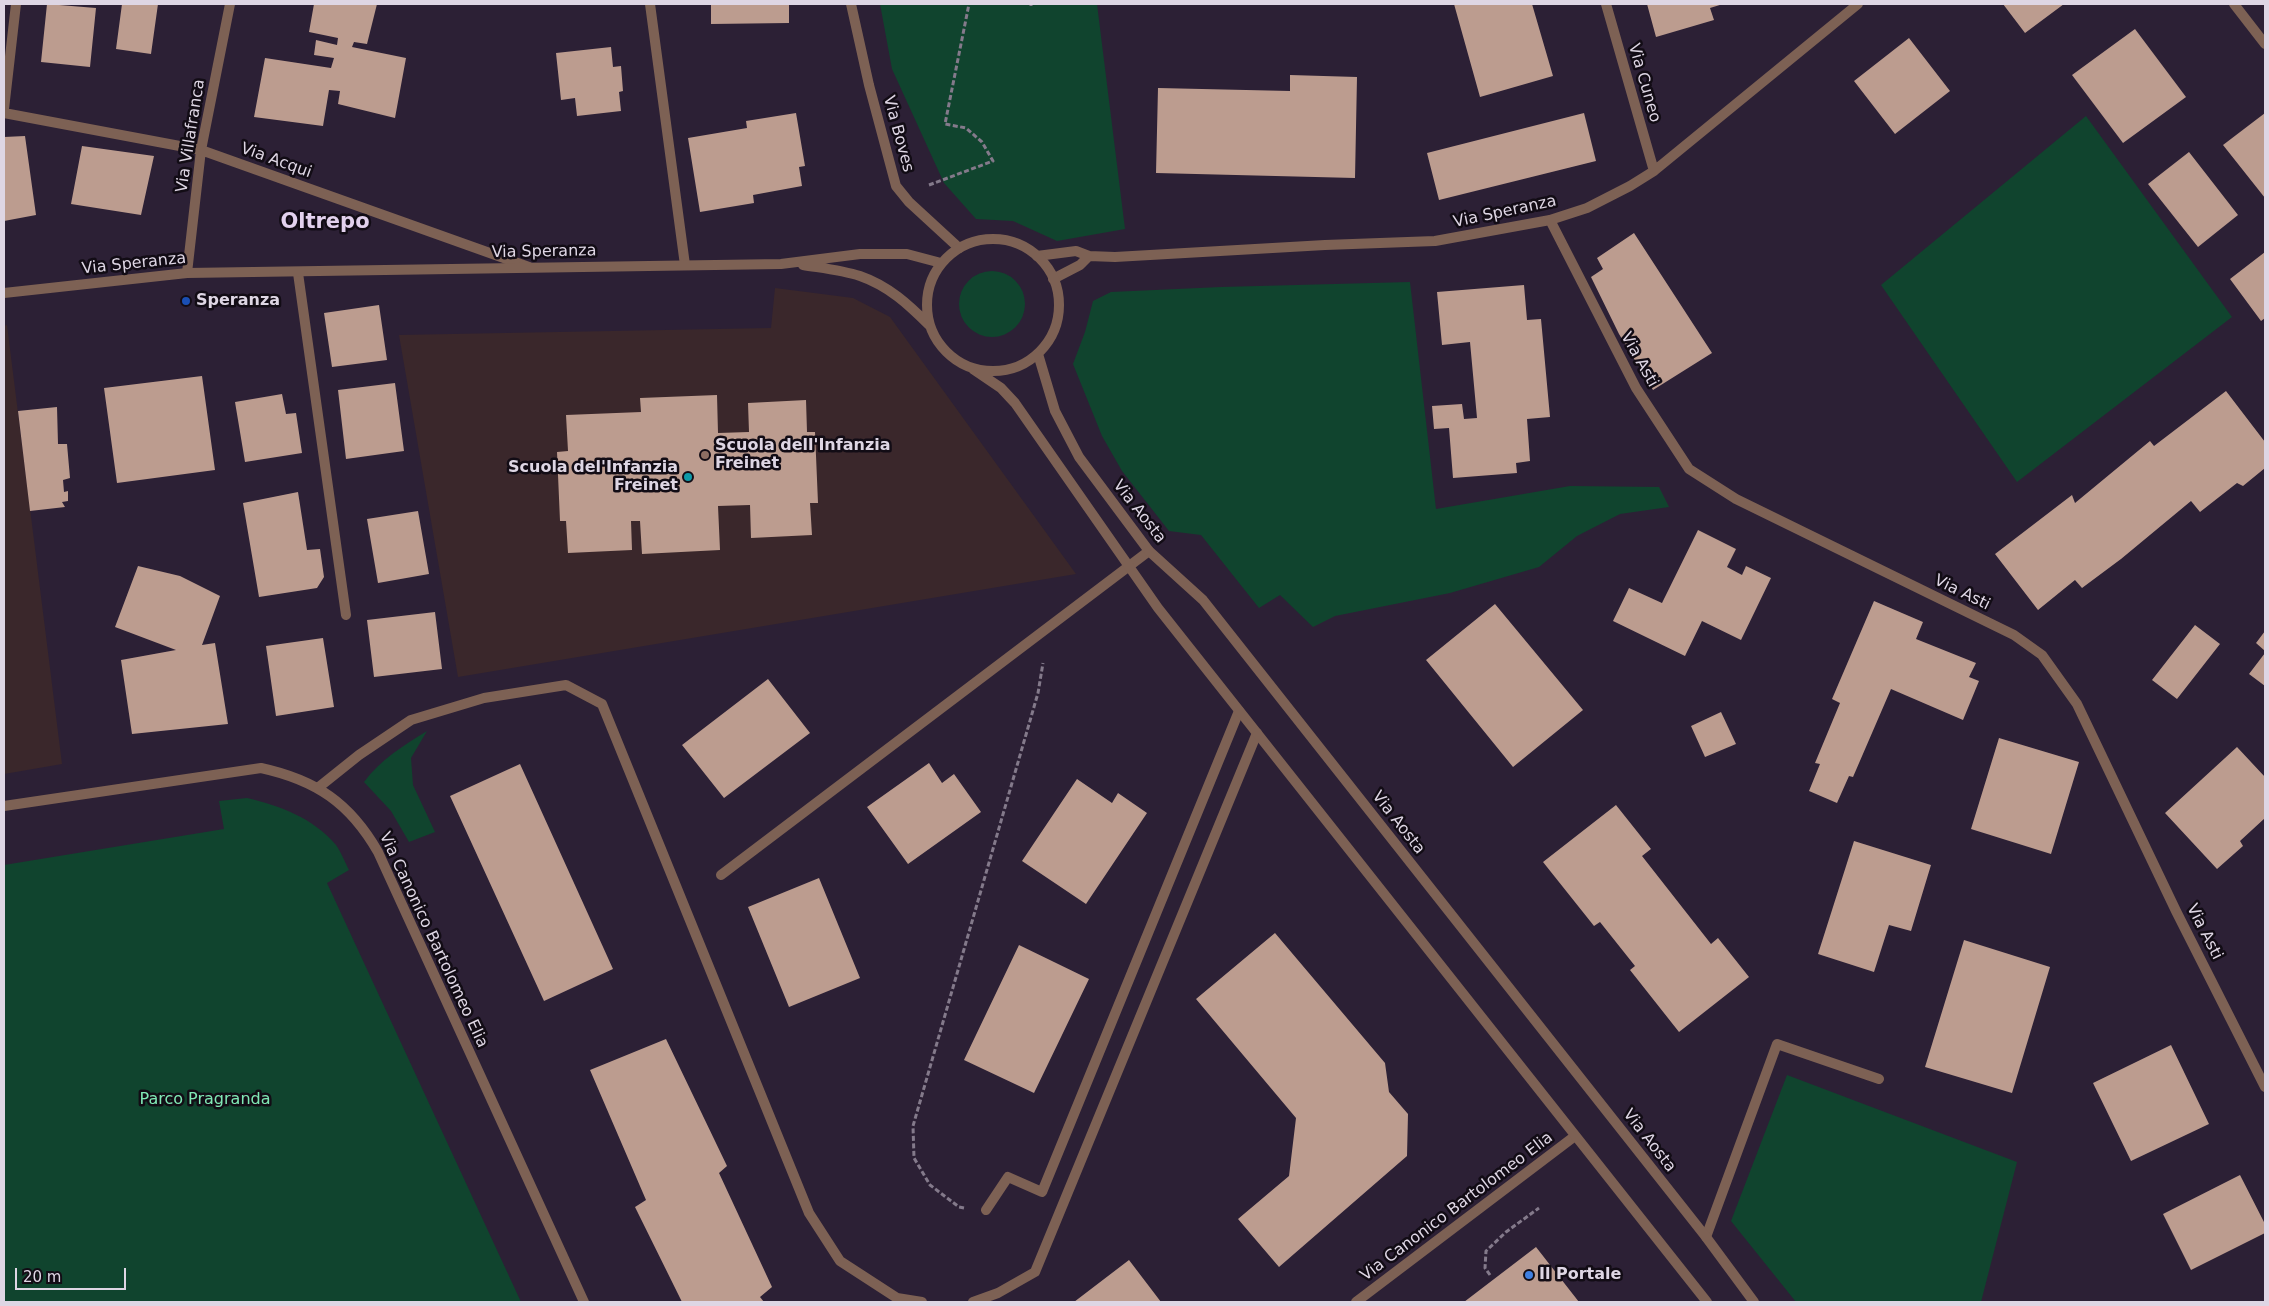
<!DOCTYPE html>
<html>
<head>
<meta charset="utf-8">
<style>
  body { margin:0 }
  #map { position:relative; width:2269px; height:1306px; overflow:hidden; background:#2c2035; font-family:"DejaVu Sans",sans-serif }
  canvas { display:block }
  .frame { position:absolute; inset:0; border:5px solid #ded6e4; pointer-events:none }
  .scale { position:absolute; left:15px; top:1268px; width:111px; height:22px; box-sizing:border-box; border:2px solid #ded6e4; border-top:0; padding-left:6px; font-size:15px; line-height:18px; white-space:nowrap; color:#ded6e4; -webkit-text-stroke:4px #120c15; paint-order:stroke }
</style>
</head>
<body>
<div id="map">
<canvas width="2269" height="1306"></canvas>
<div class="frame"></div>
<div class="scale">20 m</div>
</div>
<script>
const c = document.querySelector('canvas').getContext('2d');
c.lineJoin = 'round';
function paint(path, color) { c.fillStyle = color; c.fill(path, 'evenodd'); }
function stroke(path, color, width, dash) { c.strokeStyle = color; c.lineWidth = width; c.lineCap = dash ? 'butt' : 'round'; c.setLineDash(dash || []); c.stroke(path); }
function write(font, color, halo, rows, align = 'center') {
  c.font = font + ' "DejaVu Sans",sans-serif'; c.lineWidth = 5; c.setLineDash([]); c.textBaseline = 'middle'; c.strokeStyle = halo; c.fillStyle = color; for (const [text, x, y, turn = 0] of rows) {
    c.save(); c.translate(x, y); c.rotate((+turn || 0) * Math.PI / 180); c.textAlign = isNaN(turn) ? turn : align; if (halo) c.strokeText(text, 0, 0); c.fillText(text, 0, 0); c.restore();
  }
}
paint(new Path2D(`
  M775,288L853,298L890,317L1076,574L458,677L399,335L771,328Z
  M7,325L62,764L4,774V326Z`), '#3a272b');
paint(new Path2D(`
  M880,4H1097L1125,229L1057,241L1013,221L976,219L944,183L892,69Z
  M2086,116L2232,317L2017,482L1881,285Z
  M959 304a33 33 0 1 1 66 0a33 33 0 1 1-66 0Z
  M1410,282L1436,509L1570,486L1659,487L1669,507L1620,514L1577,536L1539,567L1450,593L1335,616L1313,627L1280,595L1259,608L1201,535L1169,531L1122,471L1102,436L1073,364L1085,332L1093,301L1111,292L1221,287Z
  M427,731L411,758L413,785L435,832L409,842L391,811L364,782C381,759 403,746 427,731Z
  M247,798C281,806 313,818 336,845C341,852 345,862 349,870L327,883L521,1302H4V865L224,829L219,801Z
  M1787,1075L2017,1162L1981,1302H1796L1731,1221Z`), '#10442e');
paint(new Path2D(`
  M47,4L96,8L90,67L41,62Z
  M122,4H158L151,54L116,49Z
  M314,4H377L367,44L354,42L352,47L406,58L395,118L338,104L340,91L329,90L323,126L254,117L265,58L331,68L334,58L314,55L316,40L337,45L338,38L309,32Z
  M711,4H789V23L711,24Z
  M1454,4H1532L1553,76L1480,97Z
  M1647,4H1723L1710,8L1714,20L1656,37Z
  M2003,4H2064L2025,33Z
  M2135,29L2186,97L2123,143L2072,75Z
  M1909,38L1950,91L1895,134L1854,81Z
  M611,47L613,67L621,66L623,91L619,92L621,111L577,116L575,98L561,100L556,53Z
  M1290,75L1357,77L1355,178L1156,173L1158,88L1290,91Z
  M796,113L805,166L799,167L802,186L753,195L754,203L700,212L688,138L747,128L746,121Z
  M1584,113L1596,161L1439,200L1427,153Z
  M2265,113V198L2223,145Z
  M25,136L36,215L4,221V137Z
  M82,146L154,156L141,215L71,204Z
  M2189,152L2238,215L2198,247L2148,184Z
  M1634,233L1712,353L1653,390L1619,334L1591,277L1603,269L1597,258Z
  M2265,252V318L2261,321L2230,279Z
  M1524,285L1527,320L1541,319L1550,417L1527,419L1530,461L1516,463L1517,473L1453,478L1449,428L1434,429L1432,406L1462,404L1464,419L1477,418L1470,342L1442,345L1437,292Z
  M379,305L387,360L332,367L324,313Z
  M202,376L215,470L117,483L104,388Z
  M395,383L404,451L346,459L338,390Z
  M2226,391L2265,442V468L2243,486L2237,483L2200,512L2191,501L2121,559L2082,588L2075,580L2038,610L1995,554L2072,495L2075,503L2150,441L2154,446Z
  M282,394L286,414L296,413L302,453L245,462L235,402Z
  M717,395L718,433L749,432L748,403L806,400L807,432H815L818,503H810L812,535L751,538L750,505L718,506L720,550L642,554L640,521H631L632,550L568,553L566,521H560L557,452L568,451L566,415L641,412L640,398Z
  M57,407L58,444H67L70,478L63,480L64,492L68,491V501L62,502L65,507L30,511L18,411Z
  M298,492L307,550L320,549L324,577L317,588L259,597L243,503Z
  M418,511L429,574L378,583L367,519Z
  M1698,530L1736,549L1727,567L1742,575L1746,566L1771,578L1741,640L1702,621L1685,656L1613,621L1629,588L1662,603Z
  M138,566L180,576L220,596L202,645L215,643L228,724L132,734L121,660L176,650L115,627Z
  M1874,601L1923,622L1916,639L1976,663L1969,677L1979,681L1963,720L1891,689L1853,777L1849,776L1837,803L1809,791L1820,764L1815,763L1840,703L1832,699Z
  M1495,604L1583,710L1513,767L1426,660Z
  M435,612L442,669L374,677L367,620Z
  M2195,625L2220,644L2177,699L2152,680Z
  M2265,631V651L2256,643Z
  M323,638L334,707L276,716L266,646Z
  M2265,653V686L2249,674Z
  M768,679L810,733L724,798L682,745Z
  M1721,712L1736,744L1705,757L1691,726Z
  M1999,738L2079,762L2051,854L1971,829Z
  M2237,747L2265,777V818L2240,841L2243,846L2217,869L2165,813Z
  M929,763L942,783L954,774L981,812L908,864L867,807Z
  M520,764L613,969L544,1001L450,796Z
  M1077,779L1112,803L1118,793L1147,813L1086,904L1022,861Z
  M1616,805L1651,849L1642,856L1711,944L1718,938L1749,977L1679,1032L1630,970L1635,966L1600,922L1594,926L1543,862Z
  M1854,841L1931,865L1911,931L1889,925L1874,972L1818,954Z
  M819,878L860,978L789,1007L748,907Z
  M1275,933L1385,1063L1389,1092L1408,1114L1407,1156L1279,1267L1238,1219L1289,1176L1296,1118L1196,999Z
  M1964,940L2050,967L2012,1093L1925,1067Z
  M1019,945L1089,979L1034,1093L964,1060Z
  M666,1039L727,1166L719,1173L772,1287L760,1297L764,1302H682L635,1207L646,1200L590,1070Z
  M2171,1045L2209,1124L2131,1161L2093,1083Z
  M2240,1175L2265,1224V1233L2191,1270L2163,1214Z
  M1536,1247L1579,1302H1464Z
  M1129,1260L1161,1302H1074Z`), '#bc9c8f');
stroke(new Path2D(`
  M1031,4V6
  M929,185L993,161L982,142L966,128L945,124L969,4
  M964,1208L959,1207L930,1185L914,1158L913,1126L1038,693L1043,663
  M1490,1275L1485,1268L1486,1251L1506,1232L1539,1208`), '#847a8b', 3, [5, 2.5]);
stroke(new Path2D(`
  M650,4L685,265
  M986,1210L1008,1177L1042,1192L1239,711
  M1706,1237L1777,1044L1879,1079`), '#7d6154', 10);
stroke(new Path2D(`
  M851,4L869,85L896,186L909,202L959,248
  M1606,4L1654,171
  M2234,4L2265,44
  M4,109L16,4
  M4,113L201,150L529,267
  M1550,220L1636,388L1689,469L1736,499L2014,635L2042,655L2077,704L2176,911L2265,1087
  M1037,256L1076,251L1089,256L1115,257L1325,245L1435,241L1550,220L1587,208L1630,186L1654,171L1858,4
  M187,273L201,150L230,4
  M298,273L346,615
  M1053,279L1080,265L1089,256
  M319,787L359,755L411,720L484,698L566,685L602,704L809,1213L840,1261L897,1298L922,1302
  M4,806L261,768C316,780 350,803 378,852L584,1302
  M721,875L1149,551
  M973,1302L998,1293L1035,1272L1257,733
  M1356,1302L1575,1136`), '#7d6154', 10);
stroke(new Path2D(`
  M927 305a66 66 0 1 1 132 0a66 66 0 1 1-132 0Z
  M803,265C821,268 842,270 860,276C889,286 909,305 929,325
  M4,293L187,273L781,264L860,254H907L941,263
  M1038,354L1055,411L1079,457L1149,551L1203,600L1706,1237L1754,1302
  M973,369L1001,388L1015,403L1158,608L1707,1302`), '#7d6154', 10);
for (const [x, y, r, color] of [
  [186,301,5,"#1a4fb4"],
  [705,455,5,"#8d6e63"],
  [688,477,5,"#0f9aa8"],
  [1529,1275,5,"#3f7fe0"]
]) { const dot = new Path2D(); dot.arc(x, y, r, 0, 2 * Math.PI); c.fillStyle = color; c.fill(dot); stroke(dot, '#120c15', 2); }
write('16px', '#ded6e4', '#120c15', [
  ["Via Cuneo",1644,83,74],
  ["Via Boves",898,134,75],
  ["Via Villafranca",191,136,-81],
  ["Via Acqui",276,161,20],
  ["Via Speranza",1505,212,-12],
  ["Via Speranza",544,252,-1],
  ["Via Speranza",134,264,-6],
  ["Via Asti",1639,360,61],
  ["Via Aosta",1139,512,52],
  ["Via Asti",1962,593,26],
  ["Via Aosta",1398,823,52],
  ["Via Asti",2204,932,63],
  ["Via Canonico Bartolomeo Elia",433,940,65],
  ["Via Aosta",1649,1141,52],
  ["Via Canonico Bartolomeo Elia",1457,1207,-37]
]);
write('bold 16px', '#ded6e4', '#120c15', [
  ["Speranza",196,301],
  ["Scuola dell'Infanzia",715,446],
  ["Freinet",715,464],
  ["Scuola del'Infanzia",678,468,"right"],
  ["Freinet",678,486,"right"],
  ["Il Portale",1539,1275]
], 'left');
write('16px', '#80e8b5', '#120c15', [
  ["Parco Pragranda",205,1100]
]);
write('bold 21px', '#e2d1ed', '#120c15', [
  ["Oltrepo",325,223]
]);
</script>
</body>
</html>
